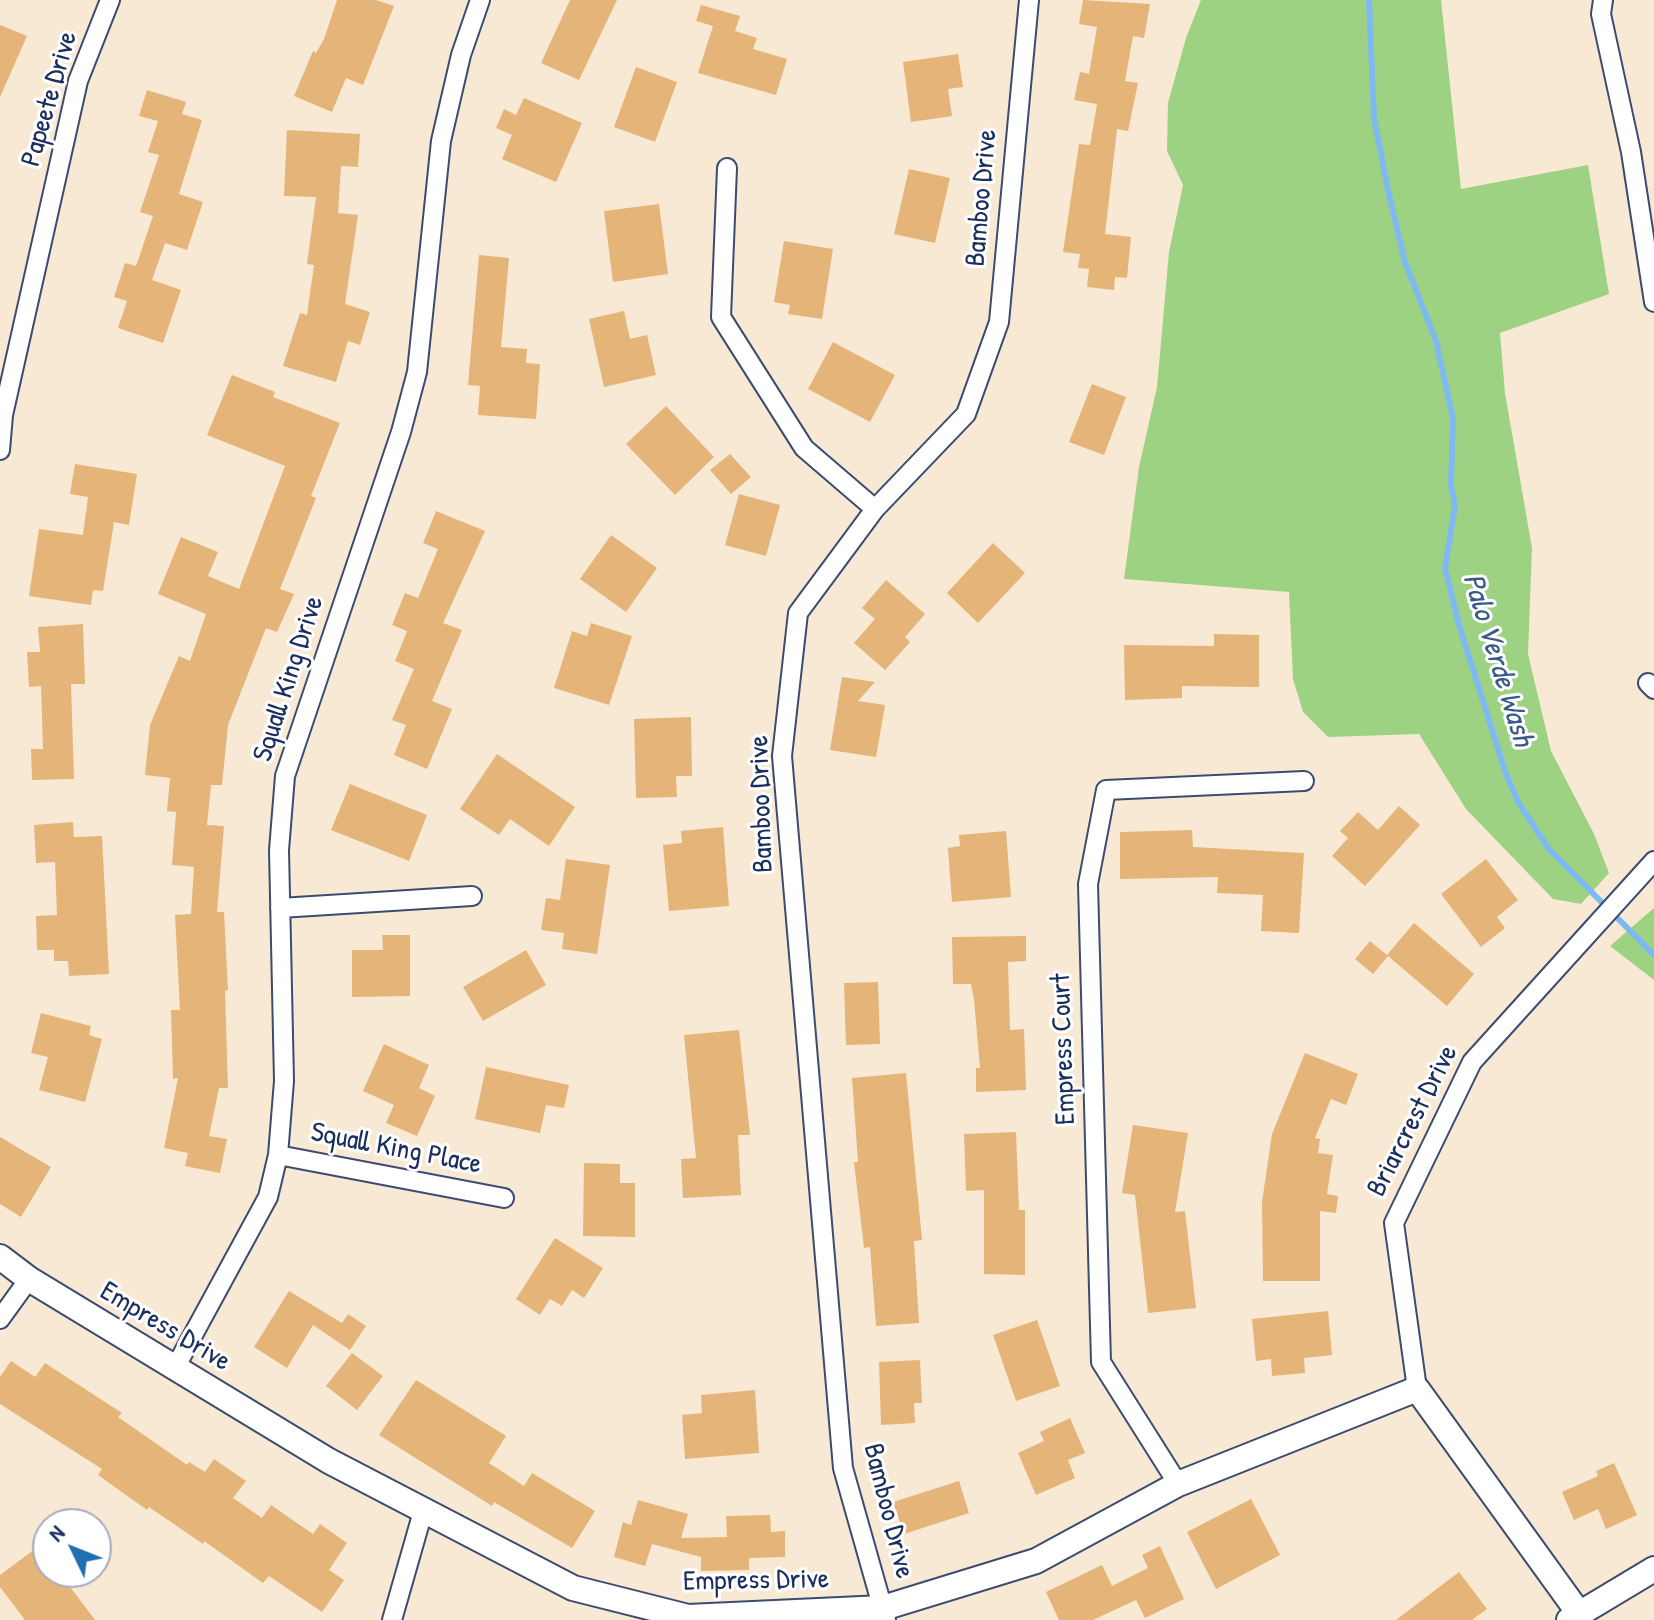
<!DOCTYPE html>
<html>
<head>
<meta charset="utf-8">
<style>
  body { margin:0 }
  #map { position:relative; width:1654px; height:1620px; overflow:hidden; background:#f8e9d5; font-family:"Patrick Hand",sans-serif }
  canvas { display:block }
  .north { position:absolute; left:32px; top:1508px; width:80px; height:80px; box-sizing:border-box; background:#fff; border:2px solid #a4acbf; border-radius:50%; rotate:313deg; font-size:22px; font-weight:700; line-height:32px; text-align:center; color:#1b2f5e }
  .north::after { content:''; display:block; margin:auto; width:28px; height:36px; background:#1f6fb2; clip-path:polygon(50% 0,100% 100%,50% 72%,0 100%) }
</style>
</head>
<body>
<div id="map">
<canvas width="1654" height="1620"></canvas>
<div class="north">N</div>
</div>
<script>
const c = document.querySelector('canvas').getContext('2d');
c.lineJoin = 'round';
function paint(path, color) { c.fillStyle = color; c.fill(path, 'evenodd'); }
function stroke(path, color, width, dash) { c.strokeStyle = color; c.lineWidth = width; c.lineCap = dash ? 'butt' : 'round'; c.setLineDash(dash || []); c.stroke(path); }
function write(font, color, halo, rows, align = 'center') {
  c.font = font + ' "Patrick Hand",sans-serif'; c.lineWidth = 6; c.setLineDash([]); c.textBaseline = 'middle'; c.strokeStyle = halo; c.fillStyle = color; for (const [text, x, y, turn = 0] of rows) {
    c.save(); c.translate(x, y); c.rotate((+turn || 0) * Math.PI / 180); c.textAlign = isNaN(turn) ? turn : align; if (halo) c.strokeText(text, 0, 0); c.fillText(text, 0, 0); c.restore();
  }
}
paint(new Path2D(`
  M1201,0H1441L1461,189L1588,165L1609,294L1500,333L1505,393L1532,548L1528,654L1551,751L1594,834L1609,873L1581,904L1553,899L1466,809L1419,734L1328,737L1303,712L1293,679L1289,592L1124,579L1139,467L1157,387L1169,252L1183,185L1167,151L1168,103L1186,38Z
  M1654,908V980L1610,946Z`), '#9ed283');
stroke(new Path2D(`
  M1369,0L1374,118L1389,195L1405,262L1436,341L1453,418L1451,485L1455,506L1445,568L1459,625L1506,774L1518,802L1548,848L1654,955`), '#7ebaf1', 6);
paint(new Path2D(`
  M337,0H376L394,6L363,85L346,78L332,112L294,96L313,51L316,53L324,39Z
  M570,0H617L579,80L541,63Z
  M1083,0L1150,4L1144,38L1133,36L1125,81L1138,83L1128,131L1117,129L1105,234L1131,237L1127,278L1115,277L1114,290L1087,287L1089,269L1078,268L1080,254L1063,252L1079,144L1090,145L1097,104L1074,100L1080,72L1089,74L1097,27L1079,24Z
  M701,5L740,16L735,31L757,38L753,49L787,59L776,95L698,73L713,26L696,21Z
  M0,25L27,36L0,97Z
  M958,54L963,87L948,89L952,116L911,122L903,62Z
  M636,67L677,82L655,142L614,127Z
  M147,90L186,102L182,114L202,120L179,194L203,202L187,250L165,243L152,280L181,290L163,343L118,328L127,301L114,297L125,263L136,266L153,216L140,212L159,155L148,152L158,121L139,116Z
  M524,98L582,123L556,182L502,159L512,135L496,128L504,109L516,115Z
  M287,130L360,134L358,167L341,166L338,213L358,215L345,304L370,312L360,345L348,341L336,382L283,366L300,313L307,315L314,265L307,264L316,197L284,196Z
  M909,169L950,178L935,243L894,234Z
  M659,204L668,274L613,282L604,211Z
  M784,241L833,249L822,319L788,314L790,305L774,302Z
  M479,255L509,258L501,347L527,349L526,363L540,364L536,419L478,415L480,386L468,385Z
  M624,311L630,339L647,335L656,375L604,387L589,319Z
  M833,342L895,375L870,422L808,389Z
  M232,375L275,392L273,397L340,423L311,496L316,498L280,589L294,594L277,632L266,628L228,725L222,785H211L207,825L224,826L217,912H224L228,990L225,991L228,1088H219L209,1136L227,1139L220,1173L185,1166L188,1153L164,1148L178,1078L173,1079L171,1010H180L175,915L191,914L194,867L172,865L176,812L167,811L170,778L145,775L150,725L179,656L190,661L206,614L158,594L181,537L218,552L208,576L239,589L285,466L207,435Z
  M1092,384L1126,397L1104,455L1069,442Z
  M666,406L714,457L675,495L626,444Z
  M730,454L751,477L731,494L710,470Z
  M75,464L137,474L129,525L114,522L103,591L93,590L91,605L29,596L39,529L83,535L88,497L70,494Z
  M739,494L780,505L766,556L725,545Z
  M436,511L485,531L443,623L462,630L432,701L452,709L427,769L394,755L406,725L392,720L414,669L395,661L407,631L392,625L405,593L418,598L438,549L423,543Z
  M611,535L657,568L626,612L580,579Z
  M993,543L1025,573L978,623L947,593Z
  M886,580L925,614L905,637L910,642L885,670L854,643L875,619L862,608Z
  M591,623L632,636L609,705L554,688L572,631L587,636Z
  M83,624L85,684H71L74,779L32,780L31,749H43L41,686L29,687L27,652H40L38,627Z
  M1214,634L1259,635V687L1182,686V698L1125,700L1124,645L1214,646Z
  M842,677L875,682L858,701L885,705L876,757L830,750Z
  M691,717L692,776H676L677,797L636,798L634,719Z
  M497,754L575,807L549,846L510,819L499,835L460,809Z
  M350,784L427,815L409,861L331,830Z
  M1399,806L1420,825L1365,886L1332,856L1348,838L1340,831L1358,812L1378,830Z
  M73,822L74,837L102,836L109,974L69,976L68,961H54V950H37L36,916L57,915L55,862L36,863L34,825Z
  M723,827L729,906L669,911L663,845L682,843L681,831Z
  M1192,830L1193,847L1304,853L1299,933L1261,931L1263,895L1217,893L1218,877L1120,879V832Z
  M1006,831L1011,897L952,902L948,848L960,846L959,835Z
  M566,859L610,865L597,954L562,949L564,933L541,930L546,898L560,900Z
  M1486,859L1518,900L1497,917L1505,928L1481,947L1441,894Z
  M1414,923L1474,974L1447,1006L1388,956L1373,974L1355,959L1370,941L1387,955Z
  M382,935H410V996L352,997V950H383Z
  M1026,936V961L1008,962L1010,1030L1024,1029L1026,1090L976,1092V1068H980L974,1000L971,984H953L952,937Z
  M526,950L546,985L483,1021L463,987Z
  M878,982L880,1044L846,1045L844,983Z
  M41,1013L91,1026L89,1035L102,1039L85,1102L39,1090L48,1057L31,1053Z
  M739,1030L750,1135H738L741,1195L683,1198L681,1159L696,1158L684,1035Z
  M384,1044L429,1065L419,1088L435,1096L417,1136L386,1123L394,1105L363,1091Z
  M1305,1053L1358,1074L1346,1105L1331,1099L1315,1138L1320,1139L1318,1153L1333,1155L1327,1194L1338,1196L1336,1213L1320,1211V1281H1263L1262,1202L1272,1134Z
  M486,1067L569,1085L564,1108L546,1105L540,1133L475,1119Z
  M906,1073L922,1240L914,1241L919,1323L876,1326L870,1247L864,1248L854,1162H858L852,1078Z
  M1133,1125L1188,1133L1175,1212L1185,1211L1196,1308L1148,1313L1135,1195L1122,1193Z
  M1016,1132L1019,1210H1025V1275L984,1274V1190L966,1191L964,1134Z
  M0,1137L51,1167L21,1217L0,1204Z
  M584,1163L620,1164V1183H635V1237L583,1236Z
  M555,1238L603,1268L584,1298L572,1290L562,1306L550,1299L540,1315L516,1299Z
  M289,1291L342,1323L348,1314L366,1326L350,1350L313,1325L287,1368L254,1347Z
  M1328,1311L1332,1355L1304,1358L1305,1373L1272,1376L1271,1359L1256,1361L1252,1319Z
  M1037,1320L1060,1386L1016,1401L993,1335Z
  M352,1353L383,1376L357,1410L326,1386Z
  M920,1360L922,1403H914L915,1423L881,1425L879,1362Z
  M11,1361L35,1377L45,1363L122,1413L118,1417L187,1465L189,1462L205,1472L214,1459L246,1481L233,1498L262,1518L271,1505L313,1534L320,1524L347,1543L329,1570L344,1580L322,1612L269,1576L263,1583L204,1541L203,1544L149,1507L147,1510L98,1475L102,1469L0,1404V1377Z
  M416,1380L506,1436L489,1463L524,1486L532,1473L595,1511L572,1548L494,1502L492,1506L379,1435Z
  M755,1390L759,1453L685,1459L682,1415L702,1413L701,1395Z
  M1070,1418L1085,1453L1068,1460L1075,1478L1036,1495L1018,1453L1044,1441L1040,1432Z
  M1614,1463L1637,1515L1606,1529L1598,1509L1574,1520L1562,1492L1598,1476L1596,1471Z
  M959,1481L969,1513L904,1534L893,1502Z
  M1251,1499L1280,1555L1216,1589L1187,1532Z
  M638,1500L688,1514L681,1538L727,1537L726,1516L770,1515L771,1532L785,1531V1557L749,1558V1570L701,1571V1557L652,1544L645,1566L614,1557L623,1522L631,1525Z
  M39,1546L48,1557V1572H59L95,1620H25L0,1587V1575Z
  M1160,1546L1184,1599L1145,1618L1136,1600L1093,1620H1059L1046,1592L1102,1565L1112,1586L1148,1568L1142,1555Z
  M1459,1572L1487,1609L1472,1620H1396Z`), '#e5b479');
const minor = new Path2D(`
  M1603,0L1601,14L1631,152L1654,302
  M727,168L721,317L804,448L875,509
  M0,450L3,415L78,81L110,0
  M1648,683L1654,689
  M280,908L472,896
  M278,1155L504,1198
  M0,1319L29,1279
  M175,1368L268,1197L278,1155L284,1081L279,850L285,776L401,432L417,372L441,141L461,55L480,0
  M1417,1389L1394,1223L1472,1062L1654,861
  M1178,1484L1101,1362L1088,884L1106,790L1304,781
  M392,1620L424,1508
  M886,1620L843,1468L782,756L798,613L875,509L966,414L999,322L1029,0`);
const tertiary = new Path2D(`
  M0,1257L29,1279L329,1461L573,1588L688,1617L883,1608L1036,1561L1178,1484L1417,1389L1578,1612
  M1569,1620L1654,1569`);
stroke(minor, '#3c4b70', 22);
stroke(tertiary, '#3c4b70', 28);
stroke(minor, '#fff', 18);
stroke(tertiary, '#fff', 24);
write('28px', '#1b2f5e', '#fff', [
  ["Papeete Drive",50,99,-74],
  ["Bamboo Drive",982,198,-85],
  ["Squall King Drive",289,679,-72],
  ["Bamboo Drive",762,804,-92],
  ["Empress Court",1064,1049,-92],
  ["Briarcrest Drive",1413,1121,-63],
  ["Squall King Place",396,1149,11],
  ["Empress Drive",165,1327,31],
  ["Bamboo Drive",888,1511,76],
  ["Empress Drive",756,1581,-1]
]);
write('italic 30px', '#39598a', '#fff', [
  ["Palo Verde Wash",1497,660,73]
]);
</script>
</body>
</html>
